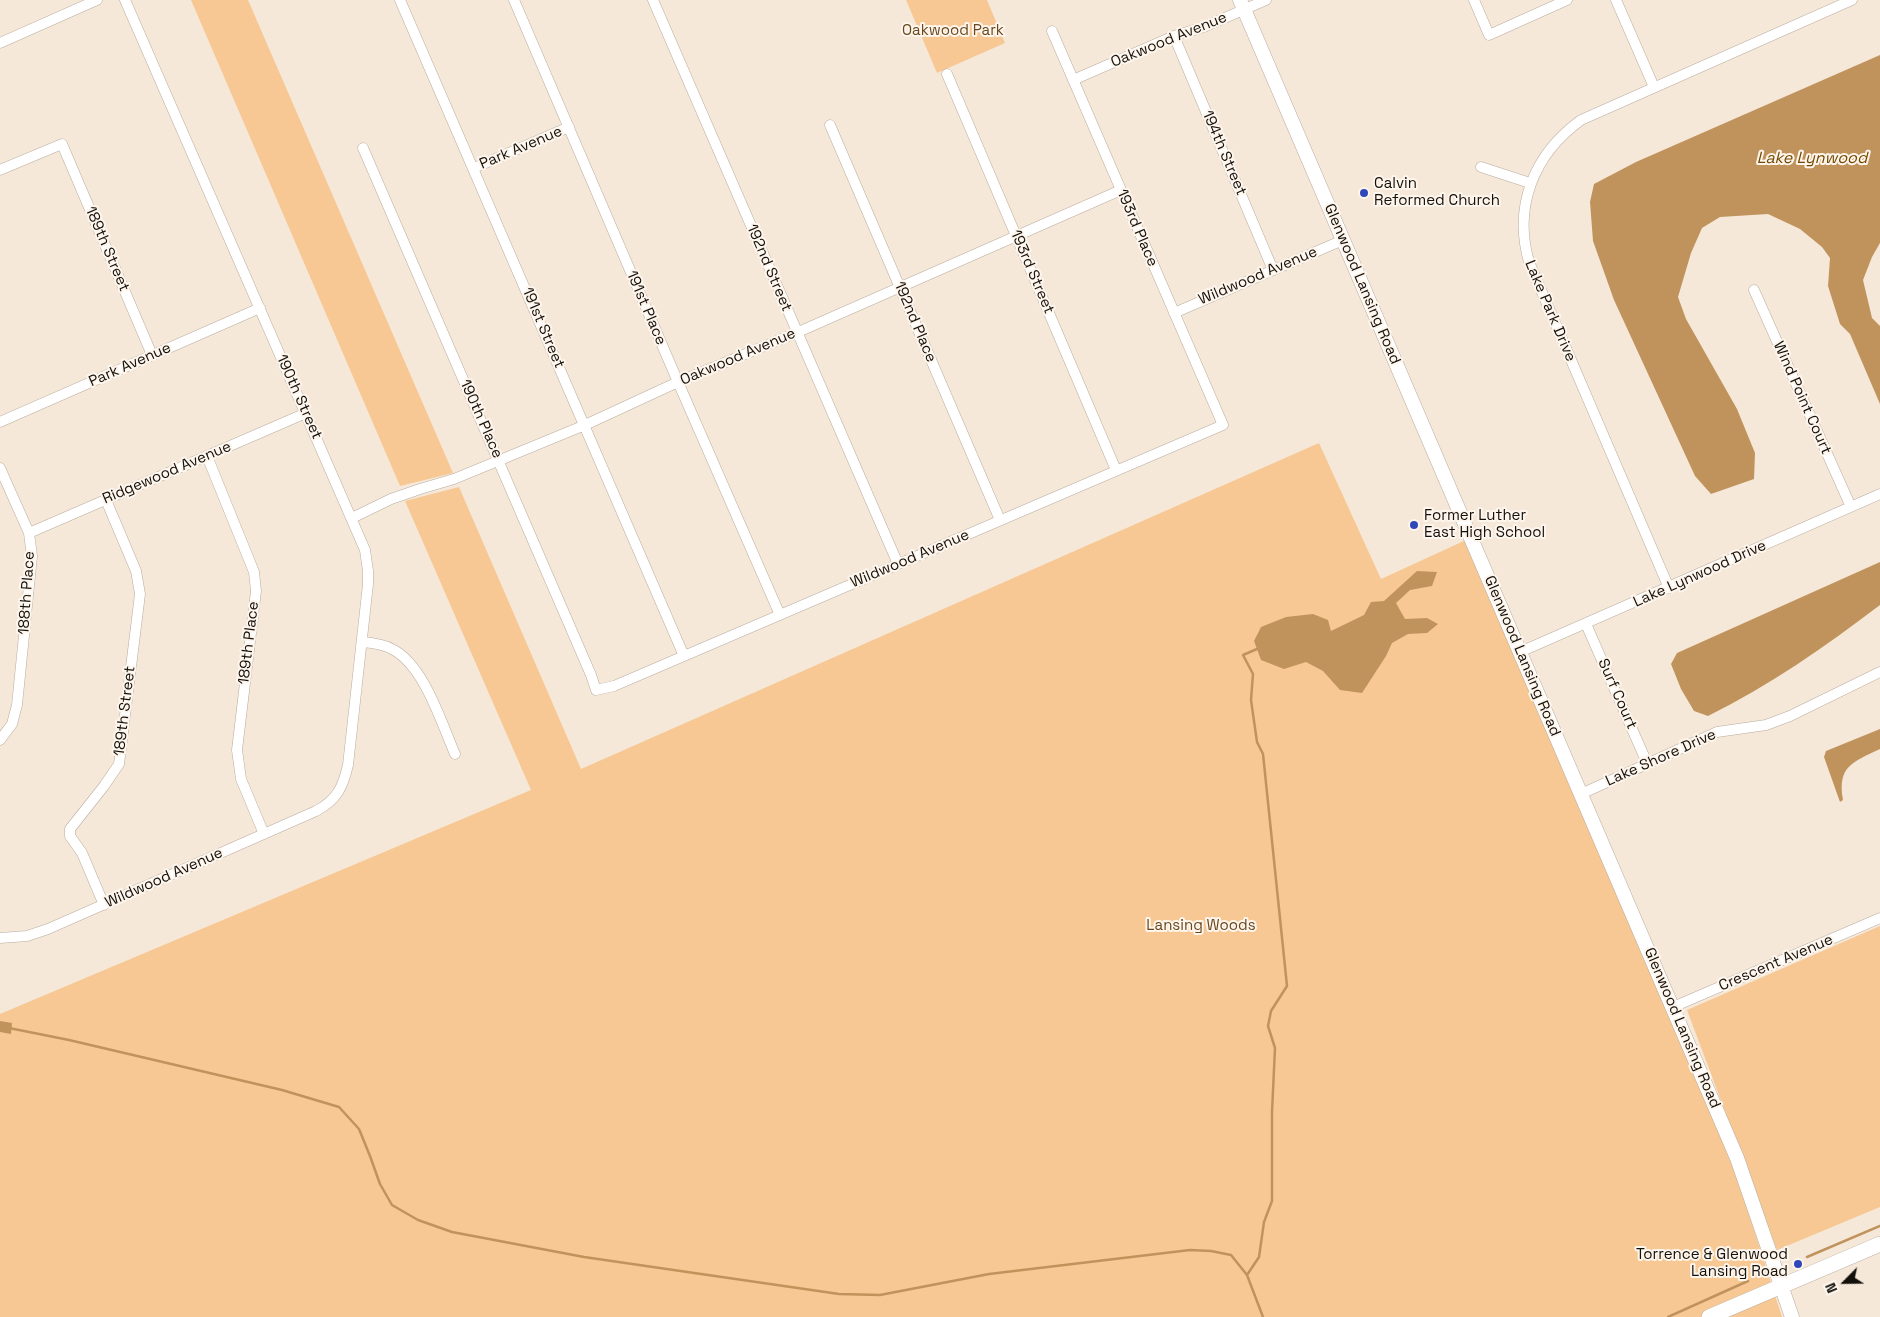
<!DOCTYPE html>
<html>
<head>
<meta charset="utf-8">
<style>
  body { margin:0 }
  #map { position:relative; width:1880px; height:1317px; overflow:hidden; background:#f5e8d9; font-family:"Space Grotesk",sans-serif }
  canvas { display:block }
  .north { position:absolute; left:1820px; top:1257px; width:50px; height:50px; -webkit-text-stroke:4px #fef6ed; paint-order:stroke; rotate:247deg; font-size:14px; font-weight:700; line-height:20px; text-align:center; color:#130f0a }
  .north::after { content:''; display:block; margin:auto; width:18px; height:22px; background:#130f0a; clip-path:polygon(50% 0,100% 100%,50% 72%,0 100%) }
</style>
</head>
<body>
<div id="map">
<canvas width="1880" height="1317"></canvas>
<div class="north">N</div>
</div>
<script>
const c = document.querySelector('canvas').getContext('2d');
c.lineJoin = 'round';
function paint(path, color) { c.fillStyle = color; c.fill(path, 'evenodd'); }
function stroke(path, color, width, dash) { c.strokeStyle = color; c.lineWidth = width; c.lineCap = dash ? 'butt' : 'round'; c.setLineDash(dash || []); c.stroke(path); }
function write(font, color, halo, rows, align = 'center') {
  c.font = font + ' "Space Grotesk",sans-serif'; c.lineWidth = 4; c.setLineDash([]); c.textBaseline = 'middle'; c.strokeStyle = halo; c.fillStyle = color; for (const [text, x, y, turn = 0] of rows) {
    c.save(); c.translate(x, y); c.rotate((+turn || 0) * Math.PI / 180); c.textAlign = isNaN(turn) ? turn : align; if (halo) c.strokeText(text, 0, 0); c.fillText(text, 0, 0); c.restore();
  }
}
paint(new Path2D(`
  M191,0H248L453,473L400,486Z
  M906,0H987L1005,43L937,73Z
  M1319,443L1381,579L1466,540L1721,1138L1738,1180L1782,1317H0V1014L531,790L405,501L459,487L581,769Z
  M1880,926V1207L1777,1250L1687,1010Z`), '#f7c893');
paint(new Path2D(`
  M1880,55V243L1872,257L1863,280L1872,318L1880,326V404L1850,334L1840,324L1828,286L1830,258L1822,247L1800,229L1768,214L1720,217L1702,228L1691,253L1678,297L1686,319L1737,409L1755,453L1754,479L1711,494L1695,476L1614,300L1593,241L1590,202L1594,184L1636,162Z
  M1880,562V605C1826,646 1769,686 1708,716L1694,711L1681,689L1671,664L1677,653Z
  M1417,571L1437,572L1432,586L1410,590L1396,603L1405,619L1427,618L1438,624L1427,633L1408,634L1392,643L1386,656L1362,693L1340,690L1323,671L1306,662L1284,669L1261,660L1254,641L1261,627L1286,617L1313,614L1328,620L1331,631L1364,615L1371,602L1384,601Z
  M1880,729V749C1853,762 1837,766 1843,800L1840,802L1824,757L1826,751Z
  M0,1021L12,1023L11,1034L0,1032Z`), '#c1935c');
stroke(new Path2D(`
  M9,1028L69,1040L282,1090L339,1107L359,1129L370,1156L380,1184L392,1205L418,1220L452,1232L584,1257L839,1294L880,1295L989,1274L1190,1250L1211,1251L1231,1255L1247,1275L1263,1317
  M1807,1257L1880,1226
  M1247,1275L1259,1257L1264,1222L1272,1201V1112L1275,1048L1268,1026L1271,1011L1287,986L1263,754L1257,742L1251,700L1253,674L1243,655L1257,649
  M1668,1317L1748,1281`), '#c1935c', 2.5);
const street = new Path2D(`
  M400,0L684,656
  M514,0L678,382L780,615
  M653,0L898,564
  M1474,0L1489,35L1567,0
  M1616,0L1654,87
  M1174,36L1273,270
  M0,43L97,0
  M947,74L1116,470
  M1073,80L1174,36L1204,27L1266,0
  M830,125L1000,520
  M363,148L591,675L596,690L614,686L1223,425L1052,31
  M1481,167L1530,183
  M474,168L569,127
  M0,170L62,144L152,355
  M1754,290L1851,507
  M1174,313L1343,240
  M0,422L260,308
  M207,456L254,572L256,591L237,750L241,779L264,834
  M0,468L29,533L32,556L17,705L12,724L0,740
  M352,518L391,499L420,489L454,479L585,425L678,382L796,333L1121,190
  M29,533L306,413
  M1669,588L1529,262C1513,206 1534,154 1581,120L1852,0
  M1586,624L1647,763
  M362,642C372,643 383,644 392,649C424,665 441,722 455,754
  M1520,652L1880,494
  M1581,794L1717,732L1766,725L1790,716L1880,672
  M104,905L82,853L70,836V829L104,786L119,764L140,594L136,571L106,500
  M0,938L27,936L48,929L316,811C337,800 343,787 348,765L368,584V571L365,550L125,0
  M1673,1007L1880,918`);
const secondary = new Path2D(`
  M1240,0L1737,1158L1792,1317`);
const primary = new Path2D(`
  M1709,1317L1880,1244`);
stroke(street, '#b9ac9e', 11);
stroke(secondary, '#b9ac9e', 15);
stroke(primary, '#b9ac9e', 16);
stroke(street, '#fff', 10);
stroke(secondary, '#fff', 14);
stroke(primary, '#fff', 15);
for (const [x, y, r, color] of [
  [1364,193,5,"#2f47b8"],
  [1414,525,5,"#2f47b8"],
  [1798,1264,5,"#2f47b8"]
]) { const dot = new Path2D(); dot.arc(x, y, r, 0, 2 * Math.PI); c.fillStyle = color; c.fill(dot); stroke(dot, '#fef6ed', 2); }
write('15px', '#69481f', '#fef6ed', [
  ["Oakwood Park",953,31],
  ["Lansing Woods",1201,926]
]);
write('15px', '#130f0a', '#fef6ed', [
  ["Oakwood Avenue",1169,40,-22],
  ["Park Avenue",521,148,-23],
  ["194th Street",1224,153,67],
  ["193rd Place",1137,228,67],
  ["189th Street",107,249,67],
  ["192nd Street",769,268,67],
  ["193rd Street",1032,272,67],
  ["Wildwood Avenue",1258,276,-23],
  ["Glenwood Lansing Road",1362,284,67],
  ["191st Place",646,308,67],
  ["Lake Park Drive",1550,311,67],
  ["192nd Place",915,322,67],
  ["191st Street",543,328,67],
  ["Oakwood Avenue",738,357,-23],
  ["Park Avenue",130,365,-24],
  ["190th Street",299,397,66],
  ["Wind Point Court",1802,398,66],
  ["190th Place",481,419,66],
  ["Ridgewood Avenue",167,473,-23],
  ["Wildwood Avenue",910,559,-23],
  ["Lake Lynwood Drive",1700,574,-24],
  ["188th Place",27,593,-86],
  ["189th Place",249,643,-83],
  ["Glenwood Lansing Road",1522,656,67],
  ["Surf Court",1617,694,66],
  ["189th Street",125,711,-83],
  ["Lake Shore Drive",1661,758,-24],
  ["Wildwood Avenue",164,878,-24],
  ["Crescent Avenue",1776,963,-23],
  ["Glenwood Lansing Road",1682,1028,67]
]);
write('15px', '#130f0a', '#fef6ed', [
  ["Calvin",1374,184],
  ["Reformed Church",1374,201],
  ["Former Luther",1424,516],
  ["East High School",1424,533],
  ["Torrence & Glenwood",1788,1255,"right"],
  ["Lansing Road",1788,1272,"right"]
], 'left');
write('italic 16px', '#754900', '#fef6ed', [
  ["Lake Lynwood",1812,159]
]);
</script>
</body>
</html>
